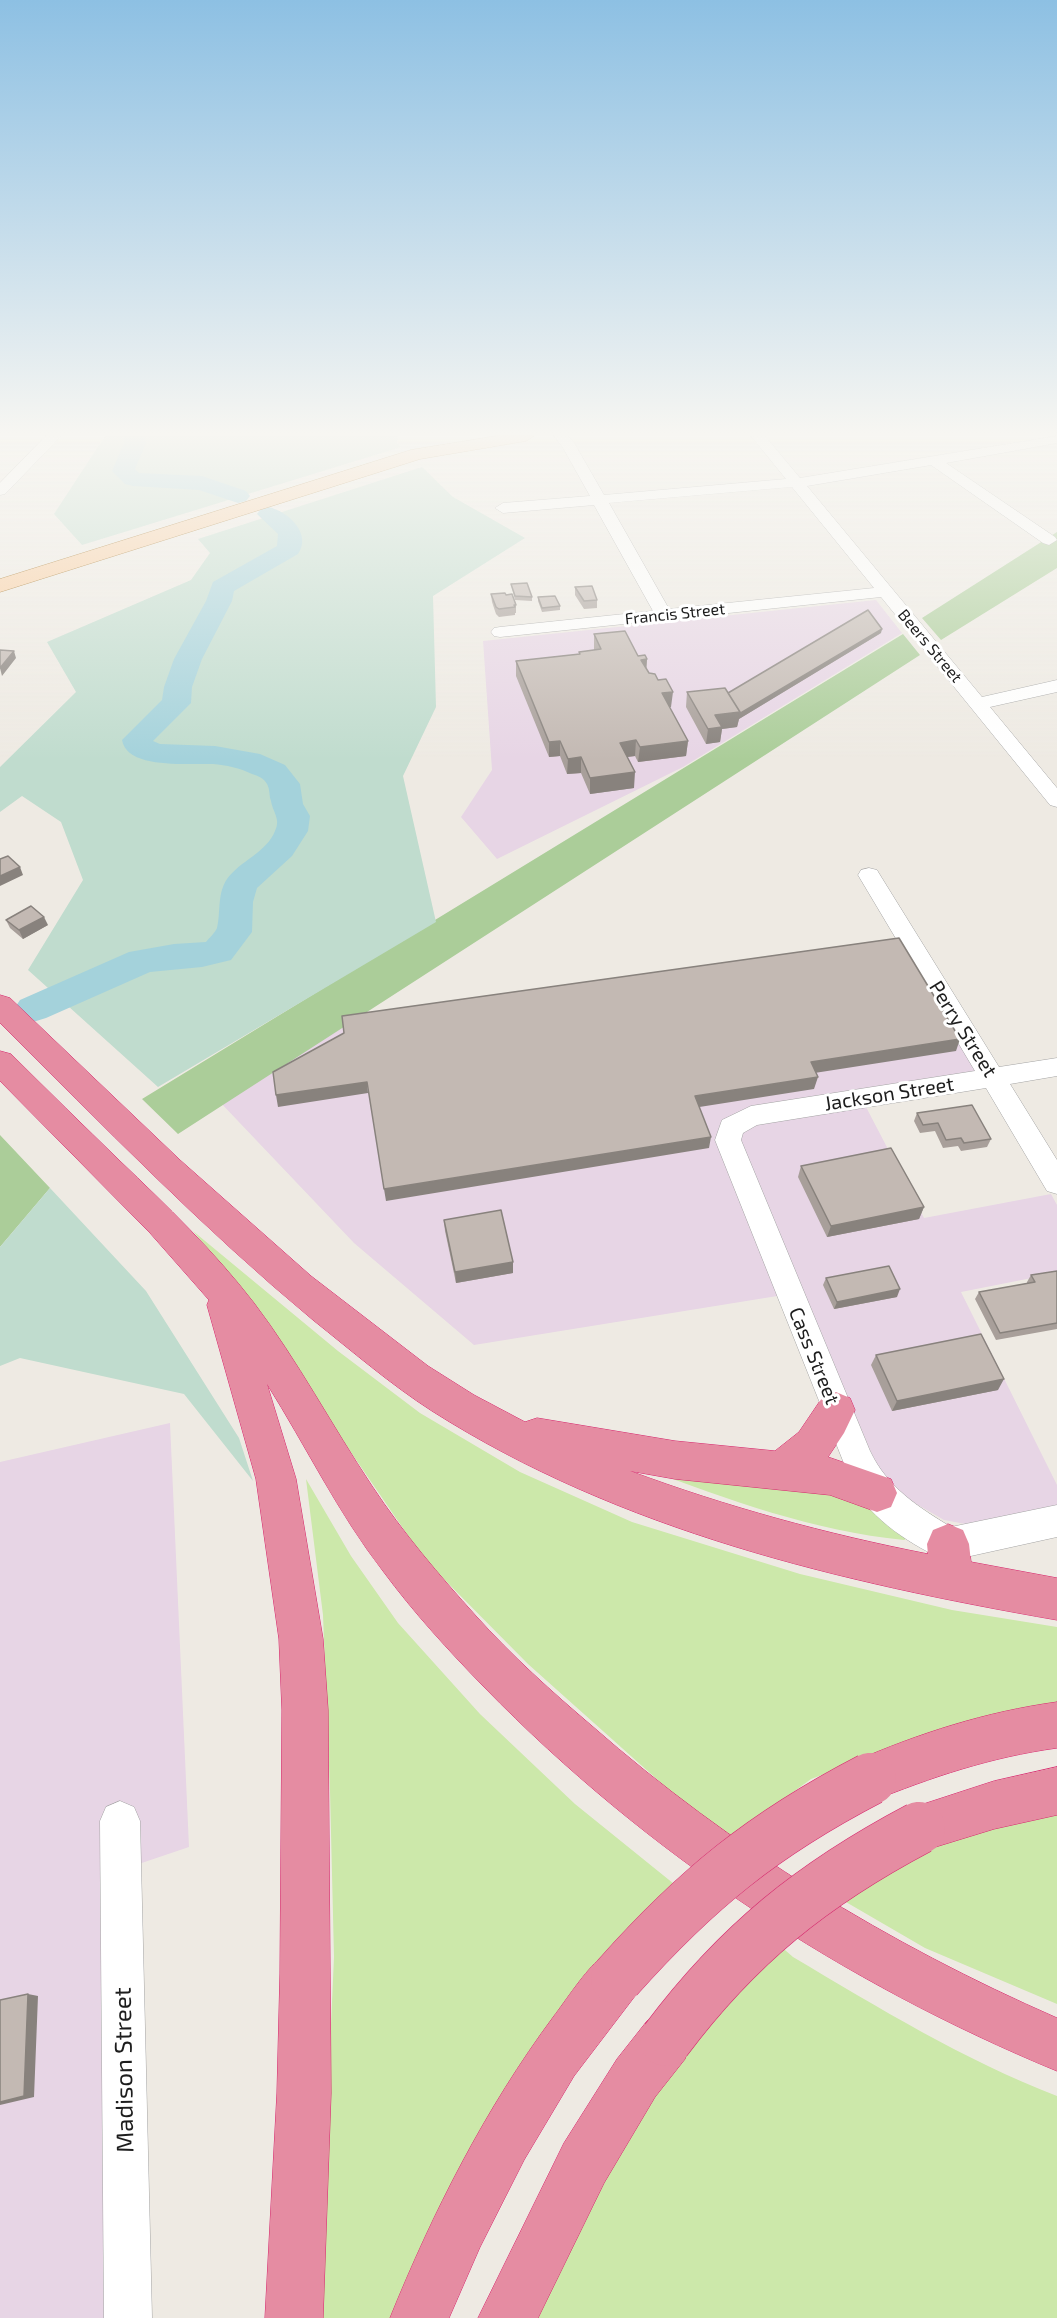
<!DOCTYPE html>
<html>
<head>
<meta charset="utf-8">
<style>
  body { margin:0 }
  canvas { display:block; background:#eeeae3 }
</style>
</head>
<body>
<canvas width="1057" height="2318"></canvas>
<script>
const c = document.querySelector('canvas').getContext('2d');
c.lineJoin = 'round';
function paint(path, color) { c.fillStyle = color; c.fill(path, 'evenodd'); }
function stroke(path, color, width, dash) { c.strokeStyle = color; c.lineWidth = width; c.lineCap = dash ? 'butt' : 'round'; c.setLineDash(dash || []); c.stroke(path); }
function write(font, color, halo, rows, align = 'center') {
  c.font = font + ' "Exo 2",sans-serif'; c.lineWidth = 6; c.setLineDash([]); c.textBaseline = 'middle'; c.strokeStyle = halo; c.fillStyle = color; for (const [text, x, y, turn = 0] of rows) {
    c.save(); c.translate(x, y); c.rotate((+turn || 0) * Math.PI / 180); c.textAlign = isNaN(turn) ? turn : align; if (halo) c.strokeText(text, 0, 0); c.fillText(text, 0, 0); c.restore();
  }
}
paint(new Path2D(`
  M876,600L902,633L683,767L497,859L461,817L492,770L483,641Z
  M911,942L994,1085L866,1107L924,1218L1051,1194L1057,1205V1273L961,1292L1057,1485V1507L971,1525L944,1520L906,1498L879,1471L802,1292L474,1345L354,1243L218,1100L344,1023Z
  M170,1423L189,1847L124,1869L120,2318H0V1462Z`), '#e7d5e5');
paint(new Path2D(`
  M193,1231L338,1351L420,1413L520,1472L632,1522L800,1574L952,1610L1057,1627V1705L930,1735L811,1779L732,1837L679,1799L528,1664L424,1559L337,1432L265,1319Z
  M644,1468L772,1483L858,1500L909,1537L904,1540C814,1531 728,1500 644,1468Z
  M306,1479L351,1556L398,1623L480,1714L575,1804L679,1888L406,2318H318L334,1957L330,1791L323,1615Z
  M1057,1810V2004L925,1948L839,1898L937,1842Z
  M777,1943L793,1957C879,2008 964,2060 1057,2096V2318H536L650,2085Z`), '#cce8aa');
paint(new Path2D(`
  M1057,532V568L941,640L922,618Z
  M903,634L920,655L178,1134L142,1099Z
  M0,1135L50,1188L0,1247Z`), '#abcd99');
paint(new Path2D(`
  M105,436H398L397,443L401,447L82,545L54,514Z
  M422,467L453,497L525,538L433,596L436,707L403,776L436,922L158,1087L28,970L83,880L61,822L22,796L0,812V767L76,692L47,642L191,580L210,553L198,539Z
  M50,1188L146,1291L239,1438L253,1481L184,1394L20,1358L0,1366V1247Z`), '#c0dcce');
paint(new Path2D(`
  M123,436H145L146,443L135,469L139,473L202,476L246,491L250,496L246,501L238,503L199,490L133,486L125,484L112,471L124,443Z
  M269,507C289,512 312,534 298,554L234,591L232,601L202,659L192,687L191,703L153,741L160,744L215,746L260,754L285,765L300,784L303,804L310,816L308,831L292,856L257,888L253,902L252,932L231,960L202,967L150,972L46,1018L33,1022L20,1018L14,1009L20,1000L129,952L174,944L206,942C209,938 215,933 217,928C221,911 217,894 227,879C240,861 267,852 275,831C281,819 273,813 271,801C269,796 270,789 267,784C264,778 258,776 252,774C240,768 226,765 213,764C190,763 127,770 122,740L162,700L164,687L174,659L206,601L213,582L277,546L278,534L257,514L261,509Z`), '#a4d2db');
const street = new Path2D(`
  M46,436H61L5,494L0,495V483Z
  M554,436H568L573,441L604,495L786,479L751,436H765L800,478L1057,436V443L946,463L1055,537L1057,540L1049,545L1043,543L931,465L807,486L982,697L1057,680V692L990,707L1057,788V807L1050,805L881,597L500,637L494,636L491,632L494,628L500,627L653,611L594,505L503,513L495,508L503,503L590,496L562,446ZM792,487L874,588L669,609L609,503Z
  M869,868L877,870L880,875L999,1067L1057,1058V1076L1010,1084L1057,1160V1194L1047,1191L986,1088L757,1125L743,1133L741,1140L870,1451C887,1487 918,1507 951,1527L1057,1505V1537L948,1561C913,1547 871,1519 853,1486L715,1140L722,1120L751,1106L975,1071L858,875L861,870Z
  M120,1801L134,1807L140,1821L152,2318H104L100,1821L106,1807Z`);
const primary = new Path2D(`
  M496,436H534L526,441L420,459L0,592V579L411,450Z`);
const highway = new Path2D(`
  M0,995L10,998L180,1160L311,1276L428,1366L474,1395L525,1422L537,1418L675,1441L775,1451L799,1432L822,1398L836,1392L850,1398L855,1410L844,1433L828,1457L891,1479L897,1493L891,1507L877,1512L830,1495L675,1479L630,1471C727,1507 826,1534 928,1554L927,1544L933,1530L948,1524L963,1530L969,1544L971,1562L1057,1578V1620C840,1582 621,1531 432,1411C390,1384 352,1351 313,1320C202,1228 102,1124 0,1023Z
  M0,1051L11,1054C47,1090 83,1125 120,1161C167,1206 214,1251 254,1303C298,1361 332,1426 372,1486C403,1533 439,1575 476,1616C512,1656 552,1692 592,1726C731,1848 888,1944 1057,2018V2071C844,1983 647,1854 485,1688C449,1651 414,1613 383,1571C338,1513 306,1446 267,1384L296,1479L323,1639L328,1710L331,2093L323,2318H265L277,2093L280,1974L282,1710L279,1639L256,1479L207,1305L209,1300L150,1233L0,1081Z
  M1057,1702V1748C991,1757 932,1777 870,1802L853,1796L847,1779L853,1762C920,1733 985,1712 1057,1702Z
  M1057,1767V1815L994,1829L919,1852L902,1845L895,1828L902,1811L994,1781Z
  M617,1952L635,1960L643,1978L635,1996L574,2076L524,2160L480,2247L449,2318H390C433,2212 485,2109 554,2016C564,2003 587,1968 600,1959C605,1956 612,1955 617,1952Z
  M666,2014L685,2021L692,2040L685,2059L655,2097L604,2183L538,2318H478L564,2143L617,2059L647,2021Z`);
stroke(street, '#a4a4a4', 1);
stroke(primary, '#945b03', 1);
stroke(highway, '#d6276d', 1);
paint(street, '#fff');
paint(primary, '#facc9d');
paint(highway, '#e58ca2');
const highwayBridge = new Path2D(`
  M617,1978C696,1889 764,1834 870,1779
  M666,2040C738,1944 813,1884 919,1828`);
stroke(highwayBridge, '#d6276d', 53, []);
stroke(highwayBridge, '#e58ca2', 52);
paint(new Path2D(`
  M511,584L532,597V601L515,600Z
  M575,587L597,600V608L584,609L575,595Z
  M491,594L506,595L516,605V613H515V615L499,617L496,614L492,602Z
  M538,597L560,606V610L542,612L538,601Z
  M881,633L739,719L737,727L722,729L720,742L706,744L686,707L687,692L728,693Z
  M594,634L638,656L647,659L646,669L671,707H669L688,741L686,756L638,762L635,756L627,757L634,788L590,794L581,773L567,774L560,756L549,757L516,676V661L579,654V652L594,650Z
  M6,920L48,925L23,939L10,928Z
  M917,1113L991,1139L987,1147L961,1151L958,1146L943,1148L935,1131L920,1133L914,1121Z
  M801,1166L924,1207L919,1219L827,1237L798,1177Z
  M444,1220L513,1262V1273L456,1283L445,1231Z
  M1057,1271V1329L996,1340L975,1299L979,1292L1027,1284V1282L1031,1275Z
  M826,1278L897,1297L834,1309L823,1285Z
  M876,1355L998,1390L892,1411L871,1365Z`), '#a89f9a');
paint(new Path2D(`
  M882,629L881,633L739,719L737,727L722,729L720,742L706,744L708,729L715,715Z
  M14,651L16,658L2,676L0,668Z
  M647,659L646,674L641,660Z
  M673,692L671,707L660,708L662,693Z
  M636,740L635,756L619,758L620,743Z
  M560,741V756L549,757V742Z
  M688,741L686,756L638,762L640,747Z
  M581,757V773L567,774L568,759Z
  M635,772L634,788L590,794V778Z
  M20,867L23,875L0,886V876Z
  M44,917L48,925L23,939L19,930Z
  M960,1039L956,1051L808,1074L811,1062Z
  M818,1077L814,1089L693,1108L695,1096Z
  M367,1082L368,1093L278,1107L276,1095Z
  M711,1137L709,1148L386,1201L384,1189Z
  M924,1207L919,1219L827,1237L831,1226Z
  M513,1262V1273L456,1283L455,1272Z
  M900,1289L897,1297L834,1309L837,1302Z
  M1004,1379L998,1390L892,1411L897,1401Z
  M28,1994L38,1996L34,2097L0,2105V2102Z`), '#88827d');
const building = new Path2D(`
  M527,583L532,597L515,596L511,584Z
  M592,586L597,600L584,601L575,587Z
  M505,593L506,595L512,594L516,605H514L515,607L499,609L496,607L491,594Z
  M555,596L560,606L542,608L538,597Z
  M868,610L882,629L739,714L740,712L728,693Z
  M625,631L638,656L645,655L647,659L641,660L649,673L655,674L658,680L666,679L673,692L662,693L688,741L640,747L636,740L620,743L635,772L590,778L581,757L568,759L560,741L549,742L516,661L580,654L579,652L601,649L594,634Z
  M0,650L14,651L0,668Z
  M725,688L740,712L715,715L722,727L708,729L687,692Z
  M8,856L20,867L0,876V859Z
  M31,906L44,917L19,930L6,920Z
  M899,938L960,1039L811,1062L818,1077L695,1096L711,1137L384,1189L367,1082L276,1095L273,1072L344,1033L342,1016Z
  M972,1105L991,1139L964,1143L961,1138L946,1140L938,1123L923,1125L917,1113Z
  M891,1148L924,1207L831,1226L801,1166Z
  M501,1210L513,1262L455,1272L444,1220Z
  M889,1266L900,1289L837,1302L826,1278Z
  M1057,1271V1323L1000,1333L979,1292L1035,1282L1031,1275Z
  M981,1334L1004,1379L897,1401L876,1355Z
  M28,1994L24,2096L0,2102V2000Z`);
paint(building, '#c3b9b3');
stroke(building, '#88827d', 1.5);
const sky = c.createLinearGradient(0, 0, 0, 760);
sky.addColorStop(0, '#8dc0e3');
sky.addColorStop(0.57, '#f7f6f2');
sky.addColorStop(1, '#f7f6f200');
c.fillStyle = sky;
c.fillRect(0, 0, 1057, 760);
write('16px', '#1d1d1d', '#fff', [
  ["Francis Street",675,614,-6],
  ["Beers Street",930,646,50]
]);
write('20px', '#1d1d1d', '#fff', [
  ["Perry Street",963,1029,58],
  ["Jackson Street",889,1094,-9],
  ["Cass Street",814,1356,68]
]);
write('24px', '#1d1d1d', '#fff', [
  ["Madison Street",124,2070,-91]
]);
</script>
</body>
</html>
